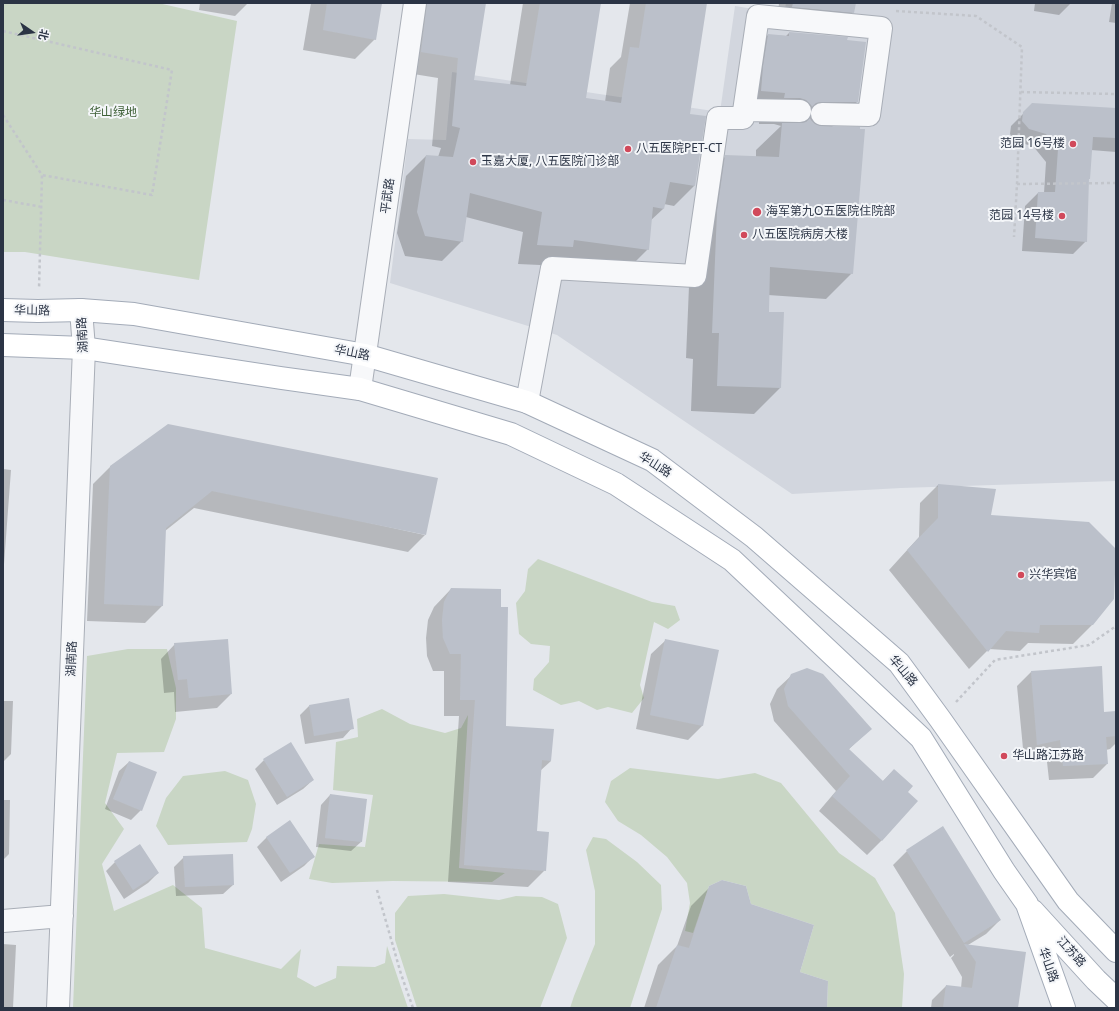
<!DOCTYPE html>
<html>
<head>
<meta charset="utf-8">
<style>
  body { margin:0 }
  #map { position:relative; width:1119px; height:1011px; overflow:hidden; background:#e4e7ec; font-family:"Noto Sans","Noto Sans SC",sans-serif }
  canvas { display:block }
  .frame { position:absolute; inset:0; border:4px solid #2b3445; pointer-events:none }
  .north { position:absolute; left:12px; top:12px; width:40px; height:40px; -webkit-text-stroke:3px #f4f6f9; paint-order:stroke; rotate:103deg; font-size:11px; font-weight:700; line-height:16px; text-align:center; color:#2b3445 }
  .north::after { content:''; display:block; margin:auto; width:14px; height:18px; background:#2b3445; clip-path:polygon(50% 0,100% 100%,50% 72%,0 100%) }
</style>
</head>
<body>
<div id="map">
<canvas width="1119" height="1011"></canvas>
<div class="frame"></div>
<div class="north">北</div>
</div>
<script>
const c = document.querySelector('canvas').getContext('2d');
c.lineJoin = 'round';
function paint(path, color) { c.fillStyle = color; c.fill(path, 'evenodd'); }
function stroke(path, color, width, dash) { c.strokeStyle = color; c.lineWidth = width; c.lineCap = dash ? 'butt' : 'round'; c.setLineDash(dash || []); c.stroke(path); }
function write(font, color, halo, rows, align = 'center') {
  c.font = font + ' "Noto Sans","Noto Sans SC",sans-serif'; c.lineWidth = 4; c.setLineDash([]); c.textBaseline = 'middle'; c.strokeStyle = halo; c.fillStyle = color; for (const [text, x, y, turn = 0] of rows) {
    c.save(); c.translate(x, y); c.rotate((+turn || 0) * Math.PI / 180); c.textAlign = isNaN(turn) ? turn : align; if (halo) c.strokeText(text, 0, 0); c.fillText(text, 0, 0); c.restore();
  }
}
paint(new Path2D(`
  M786,3H1116V481L901,488L792,494L557,335L390,283L408,139L446,140L452,72L720,112L735,6L784,14Z`), '#d2d6de');
paint(new Path2D(`
  M3,3H158L237,21L199,280L25,252H3Z
  M538,559L652,602L675,606L680,620L668,629L654,622L640,685L644,698L632,713L608,707L597,710L579,701L561,705L533,690L534,679L549,662L550,646L531,644L519,634L516,603L525,591L528,569Z
  M128,649H167L176,688V719L164,752L117,753L105,803L124,829L102,864L114,911L173,885L202,908L205,948L281,969L301,949L297,977L315,987L336,978L337,966L375,967L385,963L387,946L408,1008H73L87,656Z
  M382,709L410,724L445,733L461,728L468,715L459,868L505,873L492,882L393,881L332,883L309,879L319,844L365,847L373,795L333,790L336,742L358,737L357,719Z
  M630,768L718,779L755,773L781,783L839,853L875,878L895,913L904,974L902,1008H827L828,981L800,972L814,925L751,904L746,886L722,880L709,886L693,933L685,931L690,903L687,883L667,857L641,835L618,821L605,802L611,781Z
  M225,771L248,780L256,804L252,829L247,842L168,845L156,826L166,798L183,776Z
  M593,837L606,839L637,862L661,885L662,909L630,1008H570L574,996L595,944V891L586,850Z
  M444,894L499,900L516,896L542,897L558,904L567,938L540,1008H417L395,940V913L408,896Z`), '#c9d6c5');
paint(new Path2D(`
  M200,3H248L235,16L199,10Z
  M311,3H381L375,39L355,59L303,50Z
  M408,3H485L473,81L510,85L523,3H600L585,99L605,102L610,68L621,57L630,3H706L688,115L704,117L694,186L674,206L664,204L663,209L650,221L648,249L628,269L518,264L523,232L466,217L462,241L442,261L405,256L397,233L406,176L426,156L438,157L441,148L432,146L438,78L401,72Z
  M779,3H855L853,12L837,28L777,22Z
  M1035,3H1071L1059,15L1034,11Z
  M1112,3H1116V23L1109,22Z
  M789,33L846,41L857,102L831,128L852,273L826,299L768,295L767,313L780,388L754,414L691,411L693,359L686,358L691,238L699,183L726,156L756,157V150L781,126L774,124H759V119L742,61L768,35L786,36Z
  M1033,104L1116,109V152L1091,150L1088,180L1086,241L1073,254L1022,251L1025,206L1038,193H1044L1046,162L1033,146L1016,142L1010,134L1011,126Z
  M111,466L425,535L408,552L194,508L165,531L162,606L145,623L87,621L93,484Z
  M3,469L11,470L3,578Z
  M938,485L989,516L1092,625L1073,644L1028,643L1020,651L989,649L969,669L889,570L919,537L920,503Z
  M451,589L505,727L551,761L540,771L536,832L545,870L528,887L448,882L459,716H444V671H433L427,656L426,638L428,620L434,607Z
  M666,640L703,725L688,740L636,729L651,654Z
  M175,644L231,694L217,708L175,712L174,692L164,693L161,659Z
  M1031,672L1103,713L1116,712V743L1110,749L1106,750L1107,764L1093,778L1049,780L1046,753L1024,759L1017,686Z
  M792,675L870,729L848,750L882,782L894,770L907,792L882,840L867,855L819,811L836,791L774,721L770,704L777,689Z
  M3,701H13L11,754L3,762Z
  M309,706L352,728L343,738L305,744L300,715Z
  M264,760L313,780L303,789L277,805L255,769Z
  M129,762L141,810L131,820L105,809L119,771Z
  M330,795L361,842L351,851L316,847L321,805Z
  M3,800H10L9,854L3,860Z
  M267,837L313,857L304,866L281,882L257,847Z
  M907,851L1000,920L986,934L968,945L1017,1008H931L932,1000L946,986L961,988L962,977L951,958L954,955V954L950,957L893,865Z
  M184,857L233,885L223,894L176,896L174,867Z
  M115,862L158,873L148,883L124,899L106,871Z
  M710,887L750,905L826,1008H644L658,965L677,946L691,906Z
  M3,944L16,945L13,1008H3Z`), '#0003');
paint(new Path2D(`
  M327,3H382L376,40L323,30Z
  M427,3H486L474,80L526,86L540,3H601L586,98L621,103L630,47L639,48L646,3H707L690,114L706,116L695,186L670,182L664,209L653,207L649,250L574,240L573,247L537,245L542,212L470,193L463,242L425,236L417,212L426,155L453,157L460,128L452,126L458,58L421,52Z
  M793,3H856L854,13L792,7Z
  M789,32L848,37L847,40L866,42L858,102H822L816,103L812,107L811,105L806,100L800,98H784L785,93L761,91L763,66L768,34L789,36Z
  M1032,103L1116,108V138L1093,137L1090,179H1089L1087,242L1035,238L1038,192H1055L1058,149L1046,134L1029,129L1022,121L1023,112Z
  M810,118L811,120L815,124L821,126L860,127V129H865L853,274L770,267L769,312H784L781,388L717,386L719,333H712L717,211L725,155L779,157L782,123H800L806,122Z
  M168,424L438,478L426,535L212,491L166,528L163,606L104,604L110,466Z
  M938,484L996,489L991,515L1089,522L1116,549L1114,599L1093,625H1040L1039,633L1006,631L988,652L907,550L938,518Z
  M451,588L501,589V607H508L506,726L554,729L551,761L542,760L537,831L549,832L546,871L464,865L475,700H460L461,654H450L443,638L442,620L444,602Z
  M228,639L232,694L189,698L187,679L178,680L174,643Z
  M665,639L719,650L703,726L650,715Z
  M1102,666L1104,712L1116,711V736L1106,737L1108,764L1063,766L1060,740L1037,745L1031,671Z
  M807,668L823,674L872,729L849,749L883,781L894,769L913,786L908,792L918,801L882,841L832,796L850,776L788,706L784,689L791,674Z
  M349,698L354,729L314,736L309,705Z
  M291,742L314,780L287,797L263,759Z
  M129,761L157,772L142,811L113,799Z
  M330,794L367,799L362,842L325,838Z
  M290,820L315,857L290,873L266,837Z
  M943,826L1001,920L964,943L906,850Z
  M140,844L159,873L133,890L114,861Z
  M233,854L234,885L185,887L183,856Z
  M722,880L746,886L751,904L814,925L800,972L828,981L827,1008H656L677,945L689,948L709,886Z
  M964,944L1026,952L1018,1008H943L946,985L972,988L976,962Z`), '#bbc0ca');
const minor = new Path2D(`
  M744,110L800,111
  M360,389L415,3
  M527,402L552,268L695,276L718,118H743L758,16L881,28L869,115L822,114
  M3,921L62,916
  M58,1008L84,348L81,310`);
const major = new Path2D(`
  M3,310L38,311L81,310L134,314L365,355L527,402L652,460L754,537L899,663L940,719L1068,901L1116,951
  M3,345L84,348L281,378L360,389L511,434L616,484L732,560L921,738L1004,871L1027,904L1064,1008
  M1033,911L1096,980L1116,999`);
stroke(minor, '#a9aeb7', 24);
stroke(major, '#a3abb8', 24);
stroke(new Path2D(`
  M896,11L976,16L1022,47L1017,184L1014,237
  M3,31L172,70L152,195L42,175
  M1021,92L1116,94
  M3,115L42,175L39,289
  M1017,184L1116,183
  M3,200L42,207
  M956,702L995,660L1089,645L1116,626
  M377,890L401,974L413,1008`), '#c2c5cb', 2.5, [3, 3]);
stroke(minor, '#f7f8fa', 22);
stroke(major, '#fff', 22);
for (const [x, y, r, color] of [
  [1073,144,4,"#d1495b"],
  [628,149,4,"#d1495b"],
  [473,162,4,"#d1495b"],
  [757,212,5,"#d1495b"],
  [1062,216,4,"#d1495b"],
  [744,235,4,"#d1495b"],
  [1021,575,4,"#d1495b"],
  [1004,756,4,"#d1495b"]
]) { const dot = new Path2D(); dot.arc(x, y, r, 0, 2 * Math.PI); c.fillStyle = color; c.fill(dot); stroke(dot, '#f4f6f9', 1.5); }
write('12px', '#3f6138', '#f4f6f9', [
  ["华山绿地",113,113]
]);
write('12px', '#2b3445', '#f4f6f9', [
  ["范园 16号楼",1065,144,"right"],
  ["八五医院PET-CT",636,149],
  ["玉嘉大厦, 八五医院门诊部",481,162],
  ["海军第九O五医院住院部",766,212],
  ["范园 14号楼",1054,216,"right"],
  ["八五医院病房大楼",752,235],
  ["兴华宾馆",1029,575],
  ["华山路江苏路",1012,756]
], 'left');
write('12px', '#2b3445', '#f4f6f9', [
  ["平武路",388,196,-82],
  ["华山路",32,311,1],
  ["湖南路",83,335,-93],
  ["华山路",352,353,11],
  ["华山路",655,465,32],
  ["湖南路",72,659,-88],
  ["华山路",903,671,49],
  ["江苏路",1071,952,48],
  ["华山路",1048,965,70]
]);
</script>
</body>
</html>
